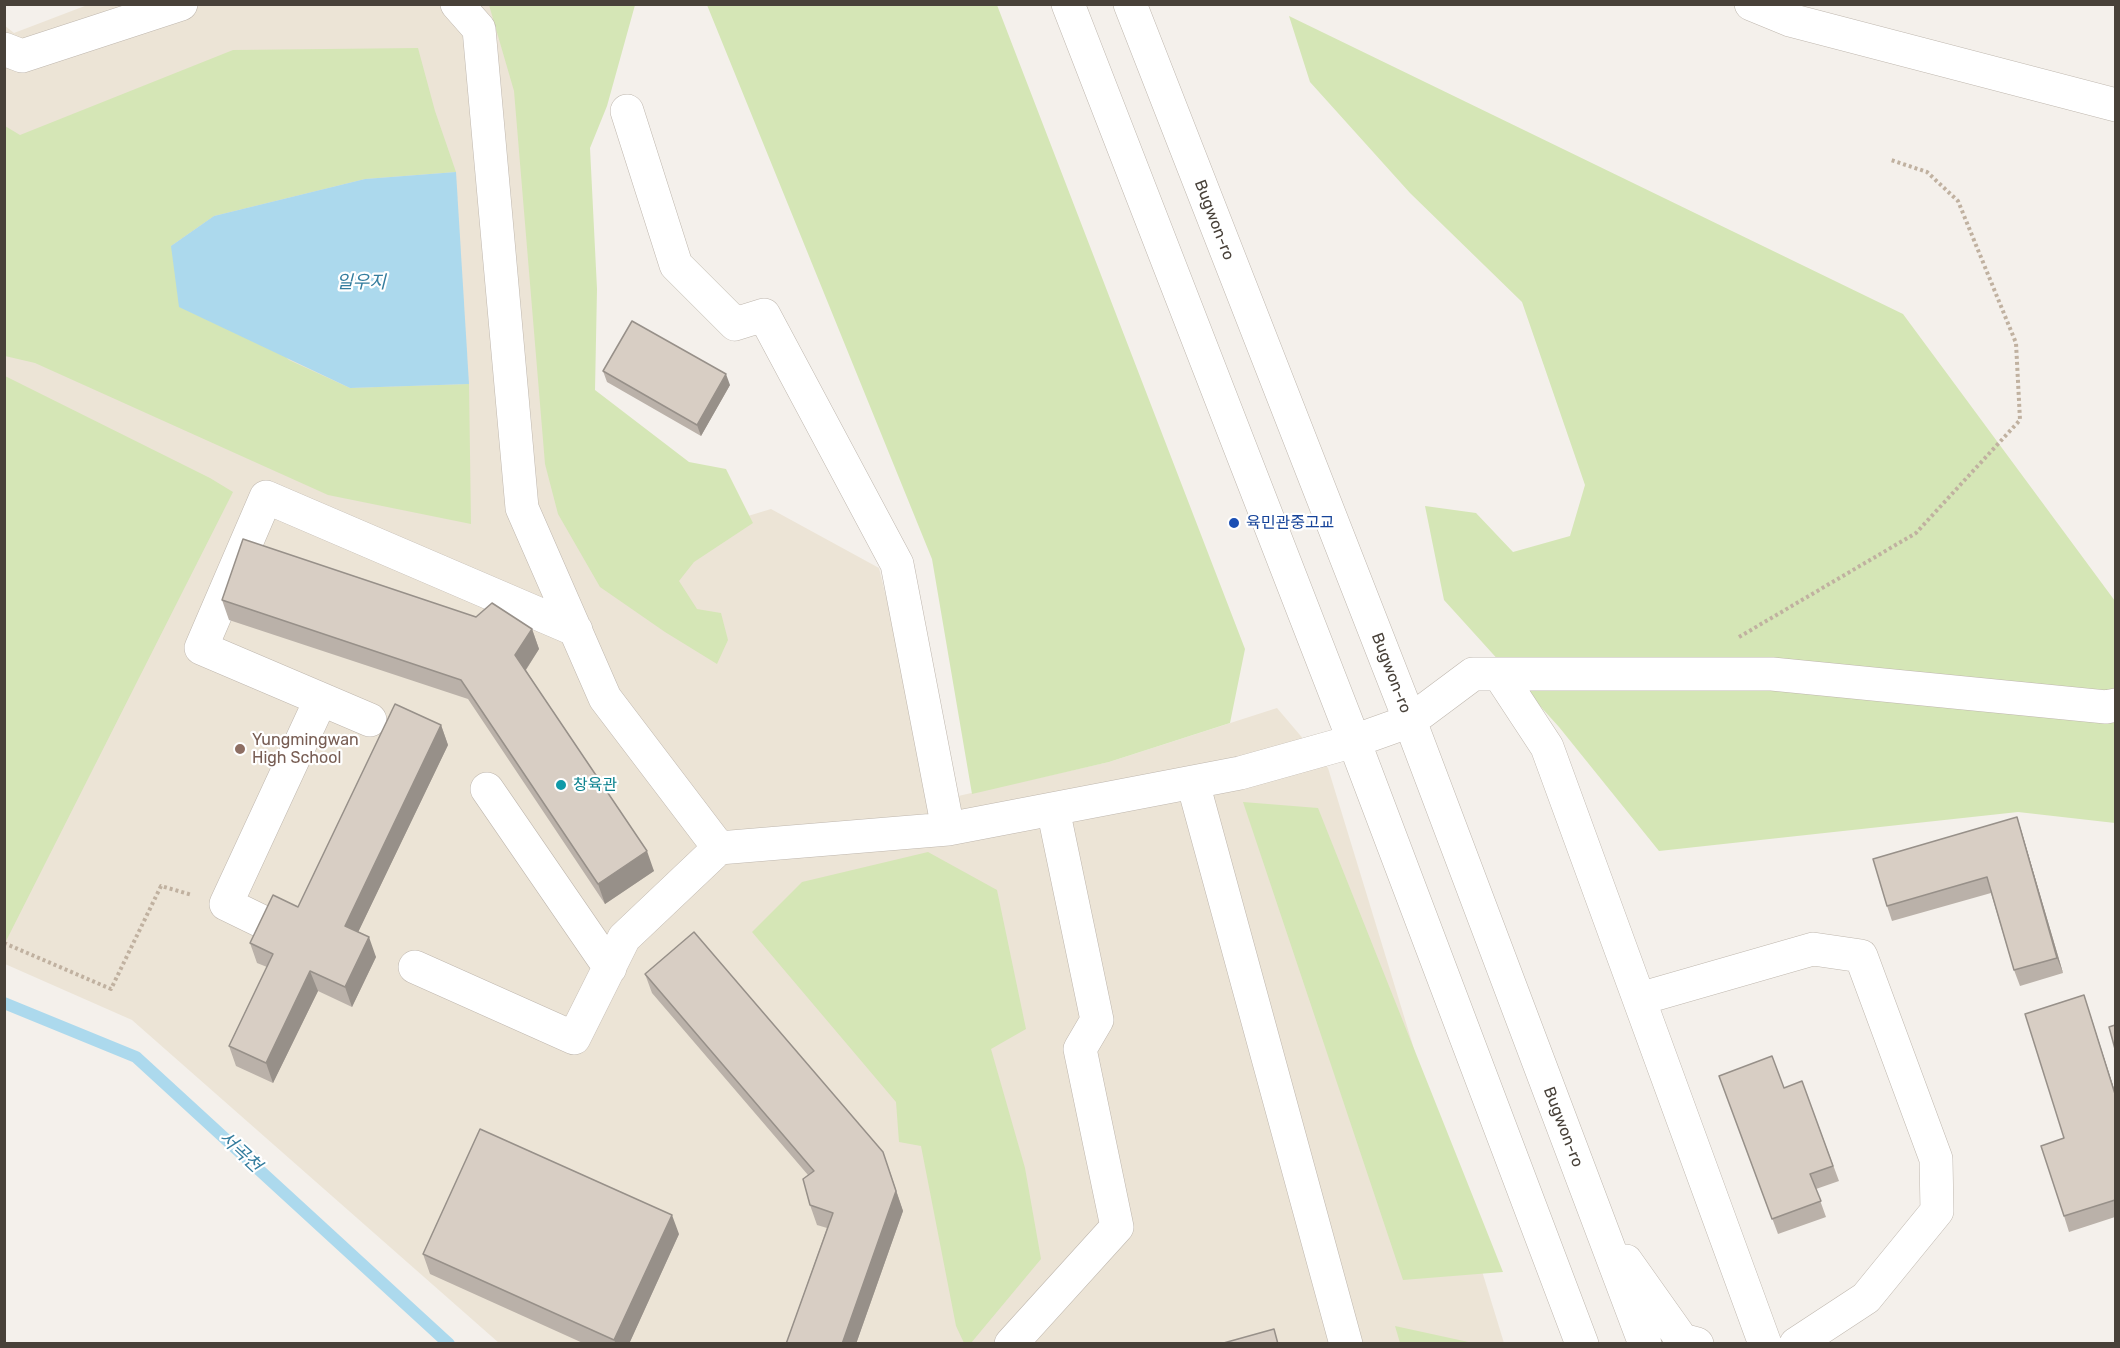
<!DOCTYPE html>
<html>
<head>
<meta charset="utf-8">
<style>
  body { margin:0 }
  #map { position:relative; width:2120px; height:1348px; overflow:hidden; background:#f4f0eb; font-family:Rubik,sans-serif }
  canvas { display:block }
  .frame { position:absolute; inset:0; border:6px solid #484139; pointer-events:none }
</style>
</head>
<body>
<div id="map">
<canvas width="2120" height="1348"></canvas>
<div class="frame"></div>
</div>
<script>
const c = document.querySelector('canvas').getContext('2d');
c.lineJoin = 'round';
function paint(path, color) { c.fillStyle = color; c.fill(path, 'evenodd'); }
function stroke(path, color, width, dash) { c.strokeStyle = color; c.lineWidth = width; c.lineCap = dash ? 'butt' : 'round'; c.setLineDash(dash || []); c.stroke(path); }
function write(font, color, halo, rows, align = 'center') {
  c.font = font + ' Rubik,"Noto Sans KR",sans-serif'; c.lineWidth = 4.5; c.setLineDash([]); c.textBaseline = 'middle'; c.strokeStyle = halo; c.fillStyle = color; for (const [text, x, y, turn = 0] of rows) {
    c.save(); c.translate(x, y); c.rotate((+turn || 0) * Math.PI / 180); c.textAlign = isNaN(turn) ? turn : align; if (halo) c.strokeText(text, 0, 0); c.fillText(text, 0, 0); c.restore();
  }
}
paint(new Path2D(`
  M90,4L548,5L578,437L669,540L771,509L879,568L936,801L1109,762L1277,708L1328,768L1504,1343H499L132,1020L5,964L4,25L14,33Z`), '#ece4d6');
paint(new Path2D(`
  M489,5H635L607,106L590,148L597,289L595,390L689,462L726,469L753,523L694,562L679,581L697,609L721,613L728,640L717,664L665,632L600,587L558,514L545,464L514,91Z
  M707,5H997L1245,649L1230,723L1109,762L972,794L932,559Z
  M1289,16L1903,314L2115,601V823L2018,812L1659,851L1559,727L1444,600L1425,506L1476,513L1513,552L1570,536L1585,485L1522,302L1410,193L1310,82Z
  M418,48L435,111L456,172L365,179L214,216L171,246L289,360L350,388L469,384L471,524L328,495L35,363L5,356V126L20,135L233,50Z
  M5,376L210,478L233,492L5,943Z
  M1243,802L1318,808L1503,1272L1403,1280Z
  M928,852L997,890L1026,1029L991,1049L1025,1168L1041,1259L971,1343H964L956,1326L921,1146L899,1142L896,1102L752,932L802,882Z
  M1395,1326L1473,1343H1400Z`), '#d5e6b6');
paint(new Path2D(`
  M456,172L469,384L350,388L179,307L171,246L214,216L365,179Z`), '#acd9ed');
stroke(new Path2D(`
  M4,1003L136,1057L449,1344`), '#acd9ed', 12);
const minor = new Path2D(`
  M457,4L479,29L522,508L605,698L719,848L948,829L1240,773L1354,741L1410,721L1473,674H1772L2106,707L2116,705
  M1068,4L1354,741L1582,1344
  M1130,4L1410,721L1645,1344
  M1751,4L1790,20L2116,105
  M4,49L22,56L181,4
  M627,111L676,265L735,324L764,315L897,564L948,829
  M1499,674L1547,747L1765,1344
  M370,720L201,648L266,497L576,630
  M1193,783L1346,1344
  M487,789L610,968
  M263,922L226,904L321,699
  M415,967L574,1038L624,938L719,848
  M1639,999L1813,949L1861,956L1936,1159L1937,1211L1866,1298L1796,1344
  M1626,1261L1682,1340L1697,1344
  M1011,1344L1117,1227L1080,1049L1097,1020L1053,809`);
stroke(minor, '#bfb7ae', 34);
stroke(new Path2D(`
  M1739,637L1916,533L2020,420L2016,343L1958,201L1927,172L1891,160
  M4,943L111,989L161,886L192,895`), '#c0b1a0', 4, [3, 3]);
stroke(minor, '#fff', 33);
paint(new Path2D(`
  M603,371L730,385L701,436L607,382Z
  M222,600L476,617L532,629L539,649L526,670L654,871L605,904L468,699L229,620Z
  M441,725L448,745L358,932L376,957L352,1007L318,991L273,1083L236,1066L229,1046L267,967L257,963L250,943L298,907Z
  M2017,817L2022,833L2063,973L2020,986L2014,970L1991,893L1892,921L1887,906Z
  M645,974L890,1172L903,1211L856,1344H786L827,1228L817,1225L810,1205L808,1175L652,993Z
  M2084,995L2115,1092V1217L2069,1232L2064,1216V1138Z
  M1719,1076L1784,1088L1802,1081L1839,1181L1816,1189L1826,1217L1778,1234Z
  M679,1234L629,1344H585L430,1274L423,1254Z`), '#bab1a9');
paint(new Path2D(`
  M726,374L730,385L701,436L697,425Z
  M532,629L539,649L523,674L515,655Z
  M441,725L448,745L352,945L345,926Z
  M2017,817L2022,833L2063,973L2057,958Z
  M647,851L654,871L605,904L598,884Z
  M369,937L376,957L352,1007L345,987Z
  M310,971L318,991L273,1083L266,1063Z
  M2084,995L2115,1092V1094Z
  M883,1152L903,1211L856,1344H842Z
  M672,1215L679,1234L629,1344H616L614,1340Z`), '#979089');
const building = new Path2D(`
  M632,321L726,374L697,425L603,371Z
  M243,539L476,617L492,603L532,629L515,655L647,851L598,884L461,680L222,600Z
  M395,704L441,725L345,926L369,937L345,987L310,971L266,1063L229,1046L273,954L250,943L273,895L298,907Z
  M2017,817L2057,958L2014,970L1987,877L1887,906L1873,859Z
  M694,932L883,1152L896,1191L842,1344H786L833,1213L810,1205L803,1179L814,1171L645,974Z
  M2084,995L2115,1094V1200L2064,1216L2041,1146L2064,1138L2025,1014Z
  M2115,1025V1049L2109,1027Z
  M1772,1056L1784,1088L1802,1081L1833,1166L1810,1174L1821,1201L1772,1219L1719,1076Z
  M480,1129L672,1215L614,1340L423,1254Z
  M1274,1329L1278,1344H1220Z`);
paint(building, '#d8cec4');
stroke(building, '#979089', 1.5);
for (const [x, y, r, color] of [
  [1234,523,6,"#1a4fb4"],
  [240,749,6,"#8d6e63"],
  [561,785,6,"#0f9aa8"]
]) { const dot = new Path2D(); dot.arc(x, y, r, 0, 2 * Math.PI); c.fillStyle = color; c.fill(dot); stroke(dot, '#fff', 2); }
write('16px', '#484139', '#fff', [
  ["Bugwon-ro",1214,220,69],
  ["Bugwon-ro",1391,673,69],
  ["Bugwon-ro",1563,1127,69]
]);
write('16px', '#164399', '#fff', [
  ["육민관중고교",1246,523]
], 'left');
write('16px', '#785e54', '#fff', [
  ["Yungmingwan",252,740],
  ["High School",252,758]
], 'left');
write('16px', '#0d838f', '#fff', [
  ["창육관",573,785]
], 'left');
write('italic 18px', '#347d9e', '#fff', [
  ["일우지",361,283],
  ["서곡천",240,1152,43]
]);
</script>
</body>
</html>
